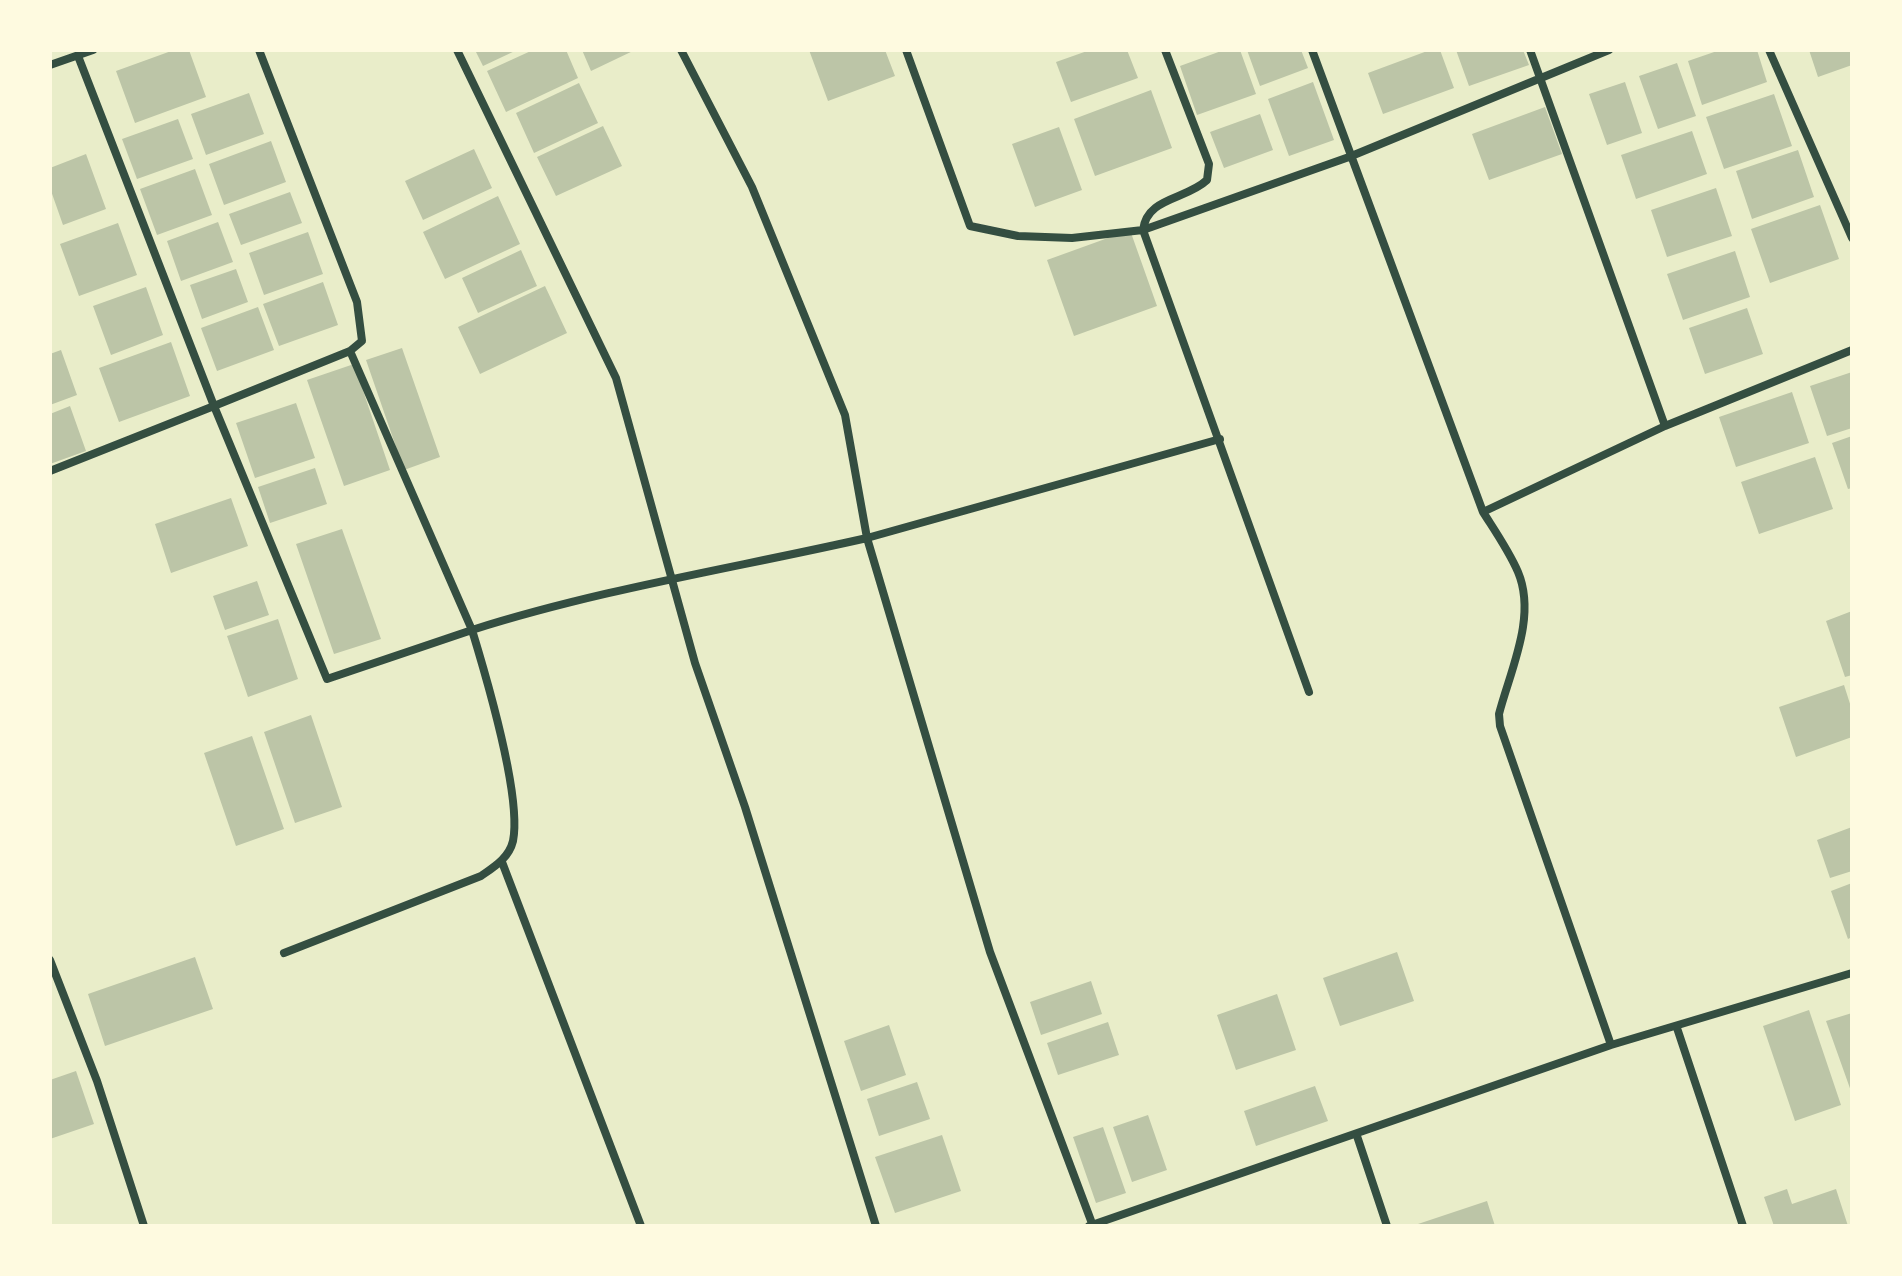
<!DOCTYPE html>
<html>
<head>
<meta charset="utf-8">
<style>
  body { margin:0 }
  #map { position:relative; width:1902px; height:1276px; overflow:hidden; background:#e9edc9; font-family:"Open Sans",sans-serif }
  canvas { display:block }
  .frame { position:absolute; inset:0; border:52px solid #fefae0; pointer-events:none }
</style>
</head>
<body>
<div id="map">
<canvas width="1902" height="1276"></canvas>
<div class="frame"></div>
</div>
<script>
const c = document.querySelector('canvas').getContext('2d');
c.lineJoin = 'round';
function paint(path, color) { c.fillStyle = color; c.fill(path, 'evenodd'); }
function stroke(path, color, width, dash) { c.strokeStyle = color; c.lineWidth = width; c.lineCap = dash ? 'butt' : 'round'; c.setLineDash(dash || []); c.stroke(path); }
paint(new Path2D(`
  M174,50H189L206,97L135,123L116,71Z
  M475,50H517L483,66Z
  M533,50H566L578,78L506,112L487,71Z
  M582,50H635L591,71Z
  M809,50H885L895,76L828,101Z
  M1090,50H1127L1138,78L1071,102L1056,62Z
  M1224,50H1240L1256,94L1197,115L1180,66Z
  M1247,50H1301L1308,68L1260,86Z
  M1430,50H1440L1454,88L1383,114L1368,73Z
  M1456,50H1523L1529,65L1469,86Z
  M1720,50H1757L1767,82L1702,105L1688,61Z
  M1809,50H1852V65L1818,77Z
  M1677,63L1696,116L1658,129L1639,76Z
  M1313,82L1334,140L1289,156L1268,99Z
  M1625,82L1642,133L1607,145L1589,94Z
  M579,83L598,123L534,153L516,113Z
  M1151,90L1172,148L1095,176L1074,119Z
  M249,93L264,134L206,155L191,114Z
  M1774,94L1792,146L1724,169L1706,117Z
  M1545,107L1562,154L1489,180L1472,134Z
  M1260,114L1273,150L1224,168L1210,132Z
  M178,119L193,159L137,179L122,139Z
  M603,126L622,166L556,196L537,157Z
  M1059,127L1082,190L1035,207L1012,144Z
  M1692,131L1707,174L1636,199L1621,155Z
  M271,141L286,182L224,205L209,164Z
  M474,149L492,188L423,220L405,181Z
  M1798,150L1814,197L1752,219L1736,171Z
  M86,154L106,209L63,225L50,188V168Z
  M195,169L212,215L157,235L140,189Z
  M1716,188L1732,236L1667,257L1651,210Z
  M290,192L302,223L241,245L229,214Z
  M498,196L520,244L445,279L423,232Z
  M1820,205L1839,259L1770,283L1751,229Z
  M218,222L233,262L181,281L167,241Z
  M118,223L137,275L79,296L60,244Z
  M1130,230L1157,306L1074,336L1047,260Z
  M308,232L323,274L264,295L249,253Z
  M521,250L537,286L478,313L462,278Z
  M1735,251L1750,297L1683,320L1667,274Z
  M236,269L248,302L202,319L190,285Z
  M323,282L338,325L279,346L263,304Z
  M545,286L567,333L480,374L458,327Z
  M146,287L163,335L111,355L93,306Z
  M258,307L274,350L217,371L201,328Z
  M1747,308L1763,354L1705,374L1689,328Z
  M171,342L190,396L119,422L99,368Z
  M402,348L440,457L404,470L366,360Z
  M61,350L77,395L50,405V354Z
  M354,364L390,470L344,486L307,380Z
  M1852,372V428L1827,436L1810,386Z
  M1792,392L1809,443L1736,467L1719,417Z
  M296,403L315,458L255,478L236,423Z
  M70,406L86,451L50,464V414Z
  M1852,436V488L1848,489L1832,443Z
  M1815,457L1833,509L1759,534L1741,482Z
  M315,468L327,504L270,523L258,487Z
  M231,498L248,546L171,573L155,524Z
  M342,529L381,639L334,654L296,544Z
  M257,581L269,615L225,630L213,596Z
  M1852,611V675L1845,677L1826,621Z
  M278,619L298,679L248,697L227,636Z
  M1844,685L1852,710V737L1796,757L1779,707Z
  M311,715L342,807L295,823L264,732Z
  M252,736L284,829L236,846L204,753Z
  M1852,827V871L1830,878L1817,840Z
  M1852,883V937L1848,939L1831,891Z
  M1397,952L1414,1001L1340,1026L1323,978Z
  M195,957L213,1009L105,1046L88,994Z
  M1091,981L1102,1014L1041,1035L1030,1002Z
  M1277,994L1296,1050L1236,1070L1217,1015Z
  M1809,1010L1841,1105L1795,1121L1763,1026Z
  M1852,1013V1094L1826,1021Z
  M1108,1022L1119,1055L1058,1075L1047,1043Z
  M889,1025L906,1075L861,1091L844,1041Z
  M76,1071L94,1124L50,1139V1080Z
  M917,1082L930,1119L879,1136L867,1099Z
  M1315,1086L1328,1121L1256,1146L1244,1111Z
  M1148,1115L1167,1170L1132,1182L1113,1127Z
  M1103,1127L1126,1193L1096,1203L1073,1137Z
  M942,1135L961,1191L895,1213L875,1157Z
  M1787,1189L1792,1204L1836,1189L1848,1226H1774L1764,1197Z
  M1487,1201L1495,1226H1415V1225Z`), '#bcc5a7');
stroke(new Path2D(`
  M259,50L357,302L362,341L350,351L214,406L327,679L472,630C486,676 522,796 513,841C509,858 494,867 481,876L284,953
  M457,50L616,378L695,663L745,807L876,1226
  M906,50L970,226L1018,236L1072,238L1143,230L1349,157L1609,50
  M1165,50L1209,164L1207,180C1186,200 1147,197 1143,230L1309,692
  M1312,50L1483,512L1665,426L1852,350
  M1530,50L1665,426
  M1769,50L1852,238
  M50,65L93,50
  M350,351L472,630C601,589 735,568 867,538L845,415L752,187L681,50
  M50,471L214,406L78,56
  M1483,512C1495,531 1509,551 1518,572C1537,617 1510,671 1499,714L1500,726L1611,1045
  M502,862L641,1226
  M50,960L97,1081L144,1226
  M1677,1028L1743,1226
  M1357,1136L1387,1226
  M1089,1226L1611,1045L1852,973
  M1093,1226L990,952L867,538L1220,439`), '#344e41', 8);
</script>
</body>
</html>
